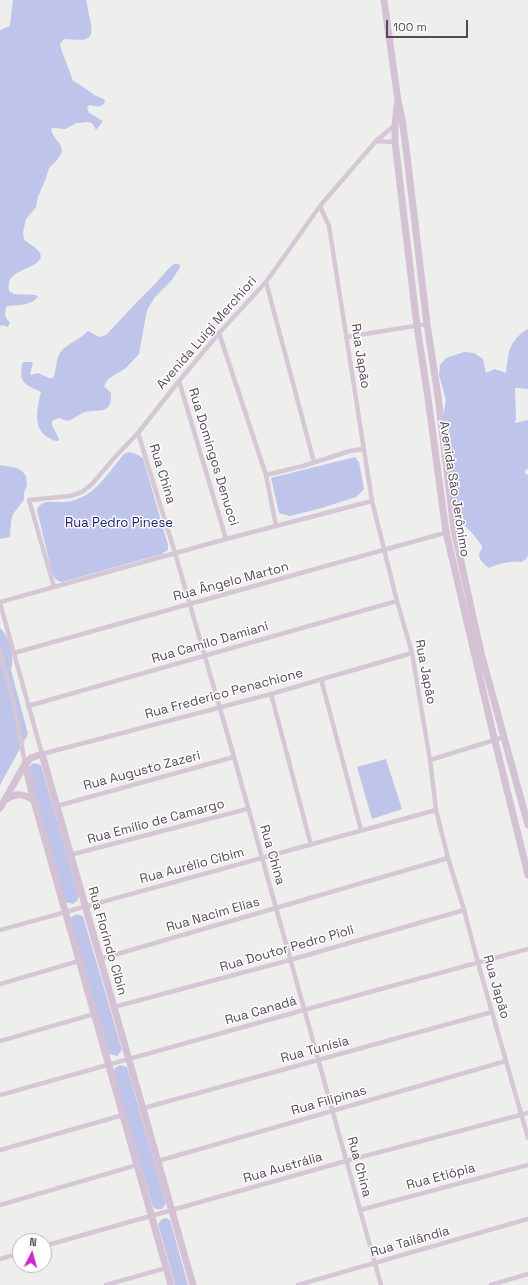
<!DOCTYPE html>
<html>
<head>
<meta charset="utf-8">
<style>
  body { margin:0 }
  #map { position:relative; width:528px; height:1285px; overflow:hidden; background:#eeefed; font-family:"Space Grotesk",sans-serif }
  canvas { display:block }
  .north { position:absolute; left:12px; top:1233px; width:40px; height:40px; box-sizing:border-box; background:#fff; border:1px solid #bcb5bc; border-radius:50%; rotate:6deg; font-size:11px; font-weight:700; line-height:16px; text-align:center; color:#574758 }
  .north::after { content:''; display:block; margin:auto; width:14px; height:18px; background:#ce28c9; clip-path:polygon(50% 0,100% 100%,50% 72%,0 100%) }
  .scale { position:absolute; left:386px; top:20px; width:82px; height:18px; box-sizing:border-box; border:2px solid #574758; border-top:0; padding-left:5px; font-size:12px; line-height:14px; white-space:nowrap; color:#574758; -webkit-text-stroke:3px #fff; paint-order:stroke }
</style>
</head>
<body>
<div id="map">
<canvas width="528" height="1285"></canvas>
<div class="north">N</div>
<div class="scale">100 m</div>
</div>
<script>
const c = document.querySelector('canvas').getContext('2d');
c.lineJoin = 'round';
function paint(path, color) { c.fillStyle = color; c.fill(path, 'evenodd'); }
function stroke(path, color, width, dash) { c.strokeStyle = color; c.lineWidth = width; c.lineCap = dash ? 'butt' : 'round'; c.setLineDash(dash || []); c.stroke(path); }
function write(font, color, halo, rows, align = 'center') {
  c.font = font + ' "Space Grotesk",sans-serif'; c.lineWidth = 3; c.setLineDash([]); c.textBaseline = 'middle'; c.strokeStyle = halo; c.fillStyle = color; for (const [text, x, y, turn = 0] of rows) {
    c.save(); c.translate(x, y); c.rotate((+turn || 0) * Math.PI / 180); c.textAlign = isNaN(turn) ? turn : align; if (halo) c.strokeText(text, 0, 0); c.fillText(text, 0, 0); c.restore();
  }
}
paint(new Path2D(`
  M13,0H86C88,6 88,13 90,19C96,44 84,40 64,39L60,44C63,57 69,68 73,81C81,85 86,89 93,94C97,97 101,97 105,100L104,104C99,107 96,107 90,105L87,107L89,113L103,121L96,130L92,123L88,122L77,123L65,129L53,128L51,129C53,139 62,142 62,152L58,159L49,168L46,178L38,197L36,207L26,219L23,232L24,240C31,245 41,249 41,258C33,272 5,268 9,291L14,294L36,295L38,297C31,306 17,305 8,306L6,307L5,316L10,323L8,327L2,325L0,327V30L10,26Z
  M174,264H179L180,267L172,280L155,297L147,310L139,354L126,368L108,379L104,386L111,393C112,415 100,409 85,412C79,414 74,419 68,421L59,418L52,421V425L59,439L58,441C54,441 52,440 49,438C32,429 37,408 41,392C25,384 19,384 22,364L24,362H33L30,375L38,373L49,378H53C57,371 55,361 60,353C67,343 80,340 88,331L99,337L106,335L135,304L157,282L168,269Z
  M528,329V389L515,388L516,420L514,423L528,420V469L525,470V473L528,475V555L526,559L522,562C509,561 501,563 489,568C483,564 475,556 482,549V546L474,535L459,520L452,505L448,470L449,461L444,448L443,417L446,400L439,375L440,365L446,358L464,352L474,353L483,359L486,373L495,369L506,373C508,353 509,340 528,329Z
  M129,452L134,453L143,458L168,545V550L162,554L62,582C57,581 54,578 52,573L37,510C42,498 54,503 64,502C69,502 75,500 80,498C98,491 111,469 124,454Z
  M355,457L359,462L364,489L356,497L322,508L290,516L279,513L271,478Z
  M0,465L17,468L22,471L26,476L27,485L24,493V500L13,514L11,521L10,537L0,539Z
  M0,628C10,637 15,657 11,670L28,734L0,785Z
  M386,759L402,809L372,819L357,767Z
  M33,763L41,765L79,896L77,901L73,904L65,902L28,768Z
  M76,914L83,916L122,1050L117,1056L109,1054L70,918Z
  M120,1065L127,1067L166,1203L162,1209H157L153,1207L113,1073L115,1068Z
  M166,1218L170,1220L188,1285H175L158,1224L162,1219Z`), '#bec4ea');
stroke(new Path2D(`
  M376,141L395,142
  M320,206L329,226L372,501L397,601L412,653L430,760L436,810L448,858L464,910L478,963L528,1138
  M266,282L314,462
  M219,333L266,475L276,526
  M346,337L427,324
  M179,381L226,539
  M138,433L175,553L234,757L381,1285
  M266,475L303,466L350,451L363,449
  M54,587L29,500L70,496L82,492L92,484L115,457L138,433L179,381L219,333L266,282L320,206L376,141L395,125
  M0,602L226,539L372,501
  M0,603L42,754L271,694L412,653
  M0,651L15,709L25,764
  M14,653L448,532
  M321,679L361,830
  M271,694L311,845
  M28,706L397,601
  M430,760L504,737
  M57,806L234,757
  M70,855L247,809
  M0,930L436,810
  M100,959L448,858
  M0,984L79,961
  M114,1007L290,960L464,910
  M0,1041L94,1014
  M0,1095L304,1010L528,949
  M144,1108L492,1012
  M0,1150L123,1115
  M158,1161L506,1061
  M0,1205L137,1165
  M360,1210L528,1165
  M44,1246L346,1161L528,1113
  M0,1259L20,1253
  M106,1285L166,1268
  M298,1285L528,1219
  M491,1285L528,1274`), '#d5c7d6', 4.5);
stroke(new Path2D(`
  M384,0L398,101L402,119L407,156L427,324L438,396L454,530L481,653L528,825
  M397,105L395,125V142L417,326L428,398L446,532L491,725L528,875
  M25,764L34,801L171,1285
  M5,800C16,793 24,793 34,801
  M0,808L25,764L31,758L42,754C91,931 144,1107 193,1285`), '#d4c1d4', 7);
write('13px', '#574758', '#fff', [
  ["Avenida Luigi Merchiori",207,333,-49],
  ["Rua Japão",360,356,81],
  ["Rua Domingos Denucci",213,457,73],
  ["Rua China",162,474,73],
  ["Avenida São Jerônimo",454,489,81],
  ["Rua Ângelo Marton",231,582,-15],
  ["Rua Camilo Damiani",210,643,-16],
  ["Rua Japão",425,672,79],
  ["Rua Frederico Penachione",224,694,-15],
  ["Rua Augusto Zazeri",142,771,-15],
  ["Rua Emílio de Camargo",156,822,-15],
  ["Rua China",272,855,74],
  ["Rua Aurélio Cibim",192,866,-15],
  ["Rua Nacim Elias",213,915,-16],
  ["Rua Florindo Cibin",107,941,74],
  ["Rua Doutor Pedro Pioli",287,949,-16],
  ["Rua Japão",496,987,74],
  ["Rua Canadá",261,1011,-16],
  ["Rua Tunísia",315,1050,-15],
  ["Rua Filipinas",329,1101,-16],
  ["Rua China",359,1167,75],
  ["Rua Austrália",283,1168,-16],
  ["Rua Etiópia",441,1177,-15],
  ["Rua Tailândia",410,1242,-16]
]);
write('13px', '#1e2173', '#fff', [
  ["Rua Pedro Pinese",119,523]
]);
</script>
</body>
</html>
